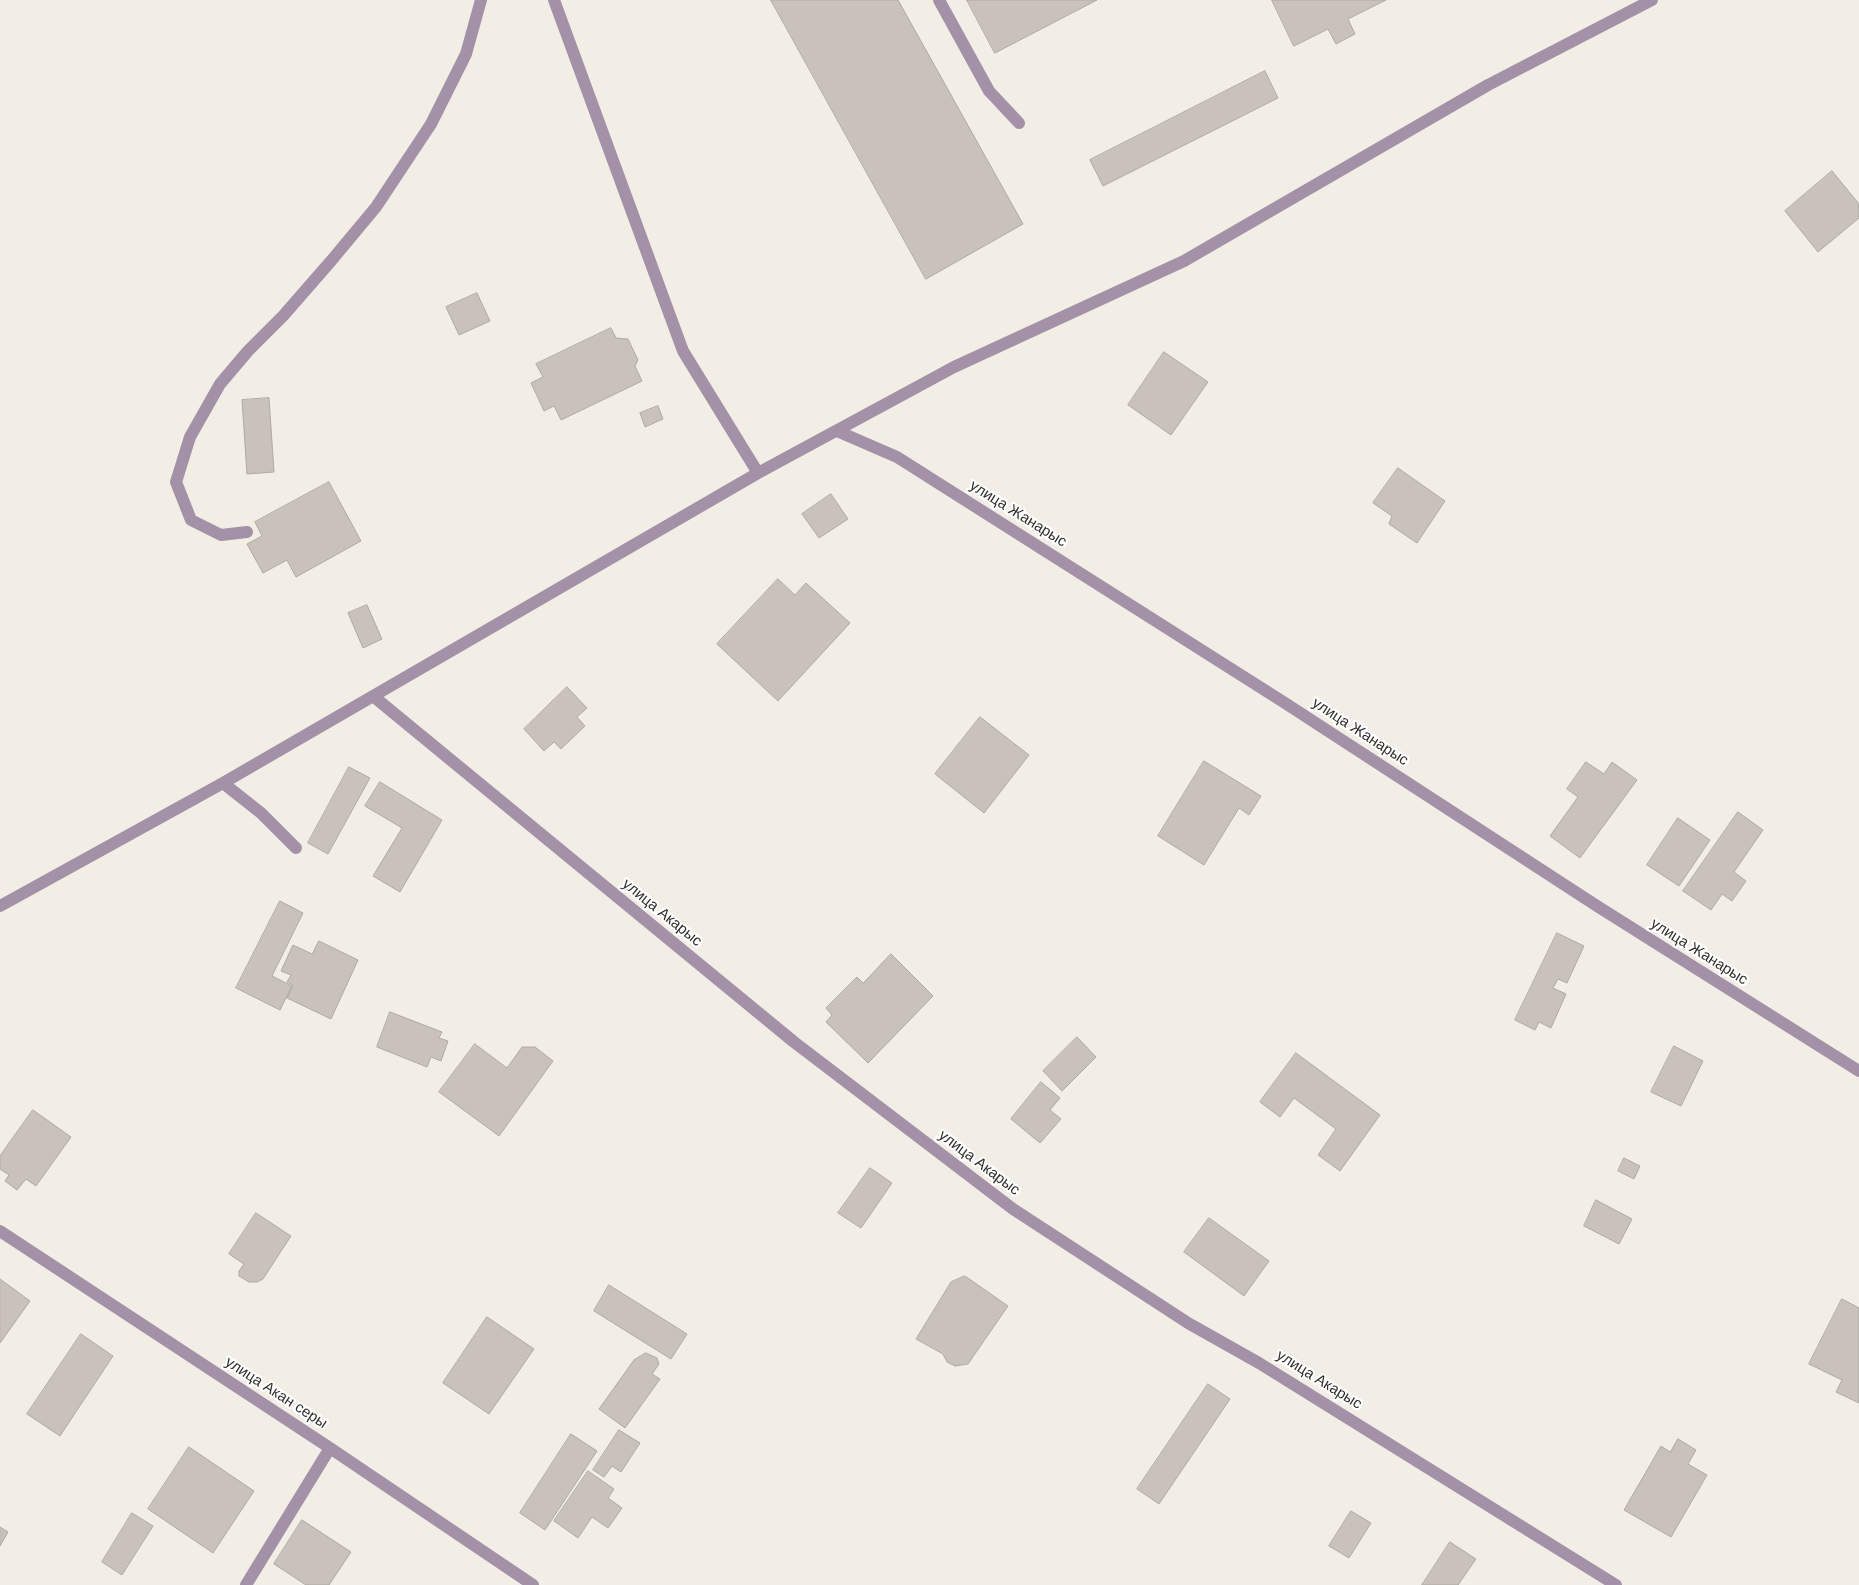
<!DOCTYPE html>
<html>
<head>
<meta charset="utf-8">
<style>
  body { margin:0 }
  canvas { display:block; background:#f3eee5 }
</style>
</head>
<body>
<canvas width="1859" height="1585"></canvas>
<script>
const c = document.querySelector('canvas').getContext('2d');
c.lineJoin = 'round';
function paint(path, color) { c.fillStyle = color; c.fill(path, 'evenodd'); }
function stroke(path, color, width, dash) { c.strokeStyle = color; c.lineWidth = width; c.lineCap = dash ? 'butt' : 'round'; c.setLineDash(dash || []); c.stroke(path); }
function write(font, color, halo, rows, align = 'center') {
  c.font = font + ' Helvetica,sans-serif'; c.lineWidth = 4.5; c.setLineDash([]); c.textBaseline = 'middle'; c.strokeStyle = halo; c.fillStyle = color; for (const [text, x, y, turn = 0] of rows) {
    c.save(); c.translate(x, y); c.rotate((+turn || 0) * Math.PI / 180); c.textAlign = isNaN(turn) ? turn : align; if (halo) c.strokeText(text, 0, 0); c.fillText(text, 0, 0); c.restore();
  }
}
const building = new Path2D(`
  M771,0H898L1023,224L926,279Z
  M967,0H1097L995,53Z
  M1272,0H1386L1348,19L1355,34L1336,44L1328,29L1294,46Z
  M1265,71L1278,98L1103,186L1090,160Z
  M1832,171L1859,204V218L1818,252L1785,211Z
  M477,293L490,321L459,335L446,307Z
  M611,328L616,338L628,339L638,360L635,366L642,381L561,420L554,406L544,411L531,383L543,377L536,364Z
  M1164,352L1208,382L1171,435L1128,405Z
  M269,398L274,472L247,474L242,400Z
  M658,406L663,419L645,427L640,413Z
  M1398,468L1445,501L1417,543L1389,524L1392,516L1373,503Z
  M329,482L361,541L296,577L287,560L263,573L247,544L262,536L255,522Z
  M831,494L848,519L819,538L802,514Z
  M778,579L795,595L806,583L850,623L778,701L717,644Z
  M367,605L382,639L363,648L348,613Z
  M567,687L587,708L577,717L585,726L561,749L554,742L544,751L524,729Z
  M980,717L1029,755L984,813L935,774Z
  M1204,761L1261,796L1249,815L1239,808L1204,865L1158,836Z
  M1586,762L1604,774L1612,762L1637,780L1580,858L1550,836L1578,797L1567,789Z
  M349,767L370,778L328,854L308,843Z
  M380,782L442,820L400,892L373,876L402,828L365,806Z
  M1738,812L1763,830L1734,872L1746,881L1732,901L1722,894L1711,910L1683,891Z
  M1678,818L1710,840L1679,886L1647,865Z
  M280,901L303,913L272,976L292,986L280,1010L236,988Z
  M1557,933L1584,946L1567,983L1558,979L1553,988L1566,994L1551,1028L1539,1022L1535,1030L1515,1020Z
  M319,941L358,960L331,1019L287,998L293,985L287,982L291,975L281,971L293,945L312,954Z
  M891,954L933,996L868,1063L826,1022L832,1015L826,1008L857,977L863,983Z
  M390,1012L442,1032L439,1038L448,1041L441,1061L431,1057L427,1067L377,1047Z
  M1077,1037L1096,1057L1062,1091L1043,1071Z
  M475,1044L507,1068L522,1047H535L553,1061L499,1136L439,1092Z
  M1674,1046L1703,1061L1681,1106L1651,1092Z
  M1296,1053L1380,1115L1340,1171L1318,1155L1336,1129L1294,1098L1280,1117L1260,1102Z
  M1041,1082L1060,1098L1050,1110L1061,1119L1040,1143L1011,1119Z
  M33,1110L71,1137L36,1186L26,1179L17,1190L5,1181L9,1175L0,1169V1156Z
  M1624,1158L1640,1166L1634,1179L1618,1171Z
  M870,1168L892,1183L861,1228L838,1213Z
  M1596,1200L1632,1219L1619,1244L1584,1226Z
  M256,1213L291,1236L263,1279L257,1282H249L239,1276V1271L244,1264L229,1254Z
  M1209,1218L1269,1261L1244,1296L1184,1252Z
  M965,1276L1008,1306L968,1364L955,1366L947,1362L943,1354L916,1339L951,1282Z
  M0,1279L30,1301L0,1343Z
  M609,1285L687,1334L671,1359L594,1311Z
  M1842,1299L1859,1308V1403L1836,1392L1842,1380L1809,1364Z
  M487,1317L534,1349L489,1414L443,1383Z
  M81,1334L113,1356L60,1436L27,1414Z
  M646,1353L657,1358L659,1364L652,1374L660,1379L625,1428L599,1409L634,1360Z
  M1208,1384L1230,1399L1159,1504L1137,1489Z
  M619,1430L640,1443L621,1472L612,1466L604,1477L593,1470Z
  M571,1434L597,1451L545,1530L520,1513Z
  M1678,1439L1696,1450L1688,1464L1707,1475L1671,1537L1624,1510L1661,1446L1670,1452Z
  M189,1447L254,1491L213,1553L148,1509Z
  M588,1471L614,1489L608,1498L622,1508L608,1528L592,1517L578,1538L554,1521Z
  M1351,1511L1371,1523L1349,1558L1329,1546Z
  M132,1513L153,1526L122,1575L102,1562Z
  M302,1520L351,1552L329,1585H306L274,1564Z
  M0,1527L8,1532L0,1546Z
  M1450,1542L1476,1559L1458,1585H1422Z`);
paint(building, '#c8c2ba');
stroke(building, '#afaaa1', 1);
stroke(new Path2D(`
  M939,0L989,91L1019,123
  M247,532L221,535L191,520L176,482L190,437L220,384L248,351L283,316L331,261L376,207L431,124L466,54L481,0`), '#a391a7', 12);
stroke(new Path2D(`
  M554,0L683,351L758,473
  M837,431L897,457L1285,703L1597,906L1859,1071
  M373,696L794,1042L1013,1209L1188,1323L1259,1363L1616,1585
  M223,783L261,813L296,848
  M0,906L223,783L758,473L954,367L1184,261L1488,85L1652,0
  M0,1231L330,1448L533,1585
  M246,1585L330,1448`), '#a391a7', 12);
write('15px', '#312f2b', '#fff', [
  ["улица Жанарыс",1018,514,32],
  ["улица Жанарыс",1360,732,33],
  ["улица Акарыс",662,913,39],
  ["улица Жанарыс",1699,952,32],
  ["улица Акарыс",979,1163,37],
  ["улица Акарыс",1319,1380,32],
  ["улица Акан серы",276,1393,33]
]);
</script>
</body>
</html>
